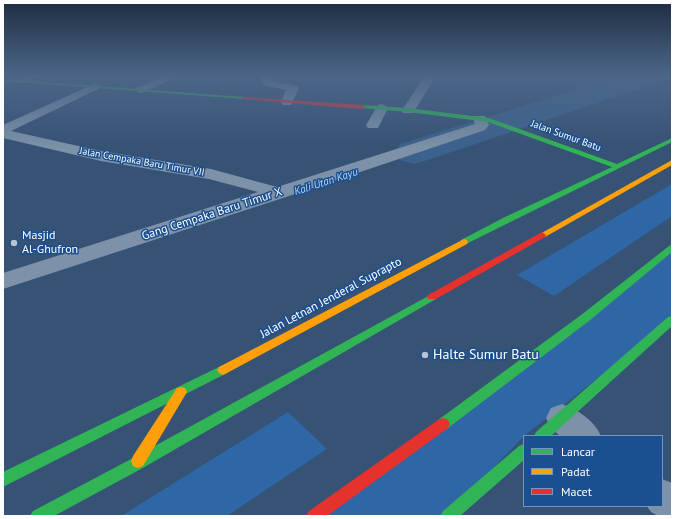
<!DOCTYPE html>
<html>
<head>
<meta charset="utf-8">
<style>
  body { margin:0 }
  #map { position:relative; width:675px; height:519px; overflow:hidden; background:#365274; font-family:"PT Sans",sans-serif }
  canvas { display:block }
  .frame { position:absolute; inset:0; border:4px solid #fff; pointer-events:none }
  .legend { position:absolute; left:523px; top:435px; width:140px; height:72px; box-sizing:border-box; background:#1b4f8f; border:1px solid #7695bc; margin:0; padding:5px 7px; list-style:none; font-size:12px; color:#fff }
  .legend li { display:flex; align-items:center; gap:8px; height:20px }
  .legend b { width:20px; border:1px solid #7695bc }
</style>
</head>
<body>
<div id="map">
<canvas width="675" height="519"></canvas>
<div class="frame"></div>
<ul class="legend">
<li><b style="height:5px;background:#30b455"></b>Lancar</li>
<li><b style="height:5px;background:#ff9f0a"></b>Padat</li>
<li><b style="height:5px;background:#e5322d"></b>Macet</li>
</ul>
</div>
<script>
const c = document.querySelector('canvas').getContext('2d');
c.lineJoin = 'round';
function paint(path, color) { c.fillStyle = color; c.fill(path, 'evenodd'); }
function stroke(path, color, width, dash) { c.strokeStyle = color; c.lineWidth = width; c.lineCap = dash ? 'butt' : 'round'; c.setLineDash(dash || []); c.stroke(path); }
function write(font, color, halo, rows, align = 'center') {
  c.font = font + ' "PT Sans",sans-serif'; c.lineWidth = 3; c.setLineDash([]); c.textBaseline = 'middle'; c.strokeStyle = halo; c.fillStyle = color; for (const [text, x, y, turn = 0] of rows) {
    c.save(); c.translate(x, y); c.rotate((+turn || 0) * Math.PI / 180); c.textAlign = isNaN(turn) ? turn : align; if (halo) c.strokeText(text, 0, 0); c.fillText(text, 0, 0); c.restore();
  }
}
paint(new Path2D(`
  M672,184V216L554,296L517,275Z
  M672,248V320L524,436L447,516H314Z
  M288,412L327,449L227,516H121Z`), '#2f66a5');
paint(new Path2D(`
  M621,76H663L659,82L428,160L414,164L400,160L395,152L400,144Z`), '#3b618d');
paint(new Path2D(`
  M23,76H38L26,83H18L17,81Z
  M164,76H179L144,92L140,93L134,90L136,88Z
  M261,76H272L271,79L272,81L297,86L299,88L291,105H283L281,102L286,90L264,85L260,79Z
  M425,76H436L413,113H403L402,110Z
  M94,84L98,85L100,87L98,89L11,131L101,151L211,169L277,187L475,124L473,119L475,116H485L489,125L485,130L286,197L3,289V273L258,192L209,179L101,161L3,138V125Z
  M382,104L388,108L378,128H368L366,125L378,105Z
  M562,404C578,410 594,420 601,436H560L551,428L546,418L551,408Z
  M662,479L672,483V516C662,516 652,517 647,506H662Z`), '#7d92a8');
paint(new Path2D(`
  M3,79L244,97L246,98L244,99L3,81Z
  M362,105L408,108L489,118L617,164L670,139L672,138V142L464,245L461,244L460,242L461,240L505,217L612,167L488,122L408,112L360,108V106Z
  M672,245V252L589,321L448,428L443,430L438,428L436,424L438,420L581,315L669,246Z
  M432,294L436,295L437,297L436,299L141,469L54,516H30L33,511L131,459Z
  M672,316V326L551,436H534L536,432L668,317Z
  M223,365L227,367L229,370L227,373L3,487V472Z
  M524,444V460L460,516H440L443,511L519,446Z`), '#30b455');
paint(new Path2D(`
  M672,160V165L545,237L542,238L538,235Z
  M464,239L467,240L468,242L467,244L227,373L223,375L219,373L217,370L219,367Z
  M181,387L185,388L187,392L143,466L138,468L133,466L131,461L133,456L177,388Z`), '#ff9f0a');
paint(new Path2D(`
  M244,97L362,105L365,107L362,109L242,99V97Z
  M542,232L546,235L545,237L436,299H428L427,297L428,295Z
  M443,418L448,420L450,424L448,428L327,516H306L309,511L438,420Z`), '#e5322d');
const sky = c.createLinearGradient(0, 0, 0, 149);
sky.addColorStop(0, '#1e2d40');
sky.addColorStop(0.51, '#4c6688');
sky.addColorStop(1, '#4c668800');
c.fillStyle = sky;
c.fillRect(0, 0, 675, 149);
for (const [x, y, r, color] of [
  [14,243,4,"#b9c2ce"],
  [425,355,4,"#b9c2ce"]
]) { const dot = new Path2D(); dot.arc(x, y, r, 0, 2 * Math.PI); c.fillStyle = color; c.fill(dot); stroke(dot, '#1b4f8f', 1.5); }
write('10px', '#fff', '#1b4f8f', [
  ["Jalan Sumur Batu",566,136,20],
  ["Jalan Cempaka Baru Timur VII",142,162,10]
]);
write('italic 11px', '#b5d3f5', '#1b4f8f', [
  ["Kali Utan Kayu",326,182,-18]
]);
write('12px', '#fff', '#1b4f8f', [
  ["Gang Cempaka Baru Timur X",212,214,-18],
  ["Jalan Letnan Jenderal Suprapto",331,298,-28]
]);
write('12px', '#fff', '#1b4f8f', [
  ["Masjid",22,236],
  ["Al-Ghufron",22,250]
], 'left');
write('14px', '#fff', '#1b4f8f', [
  ["Halte Sumur Batu",433,355]
], 'left');
</script>
</body>
</html>
